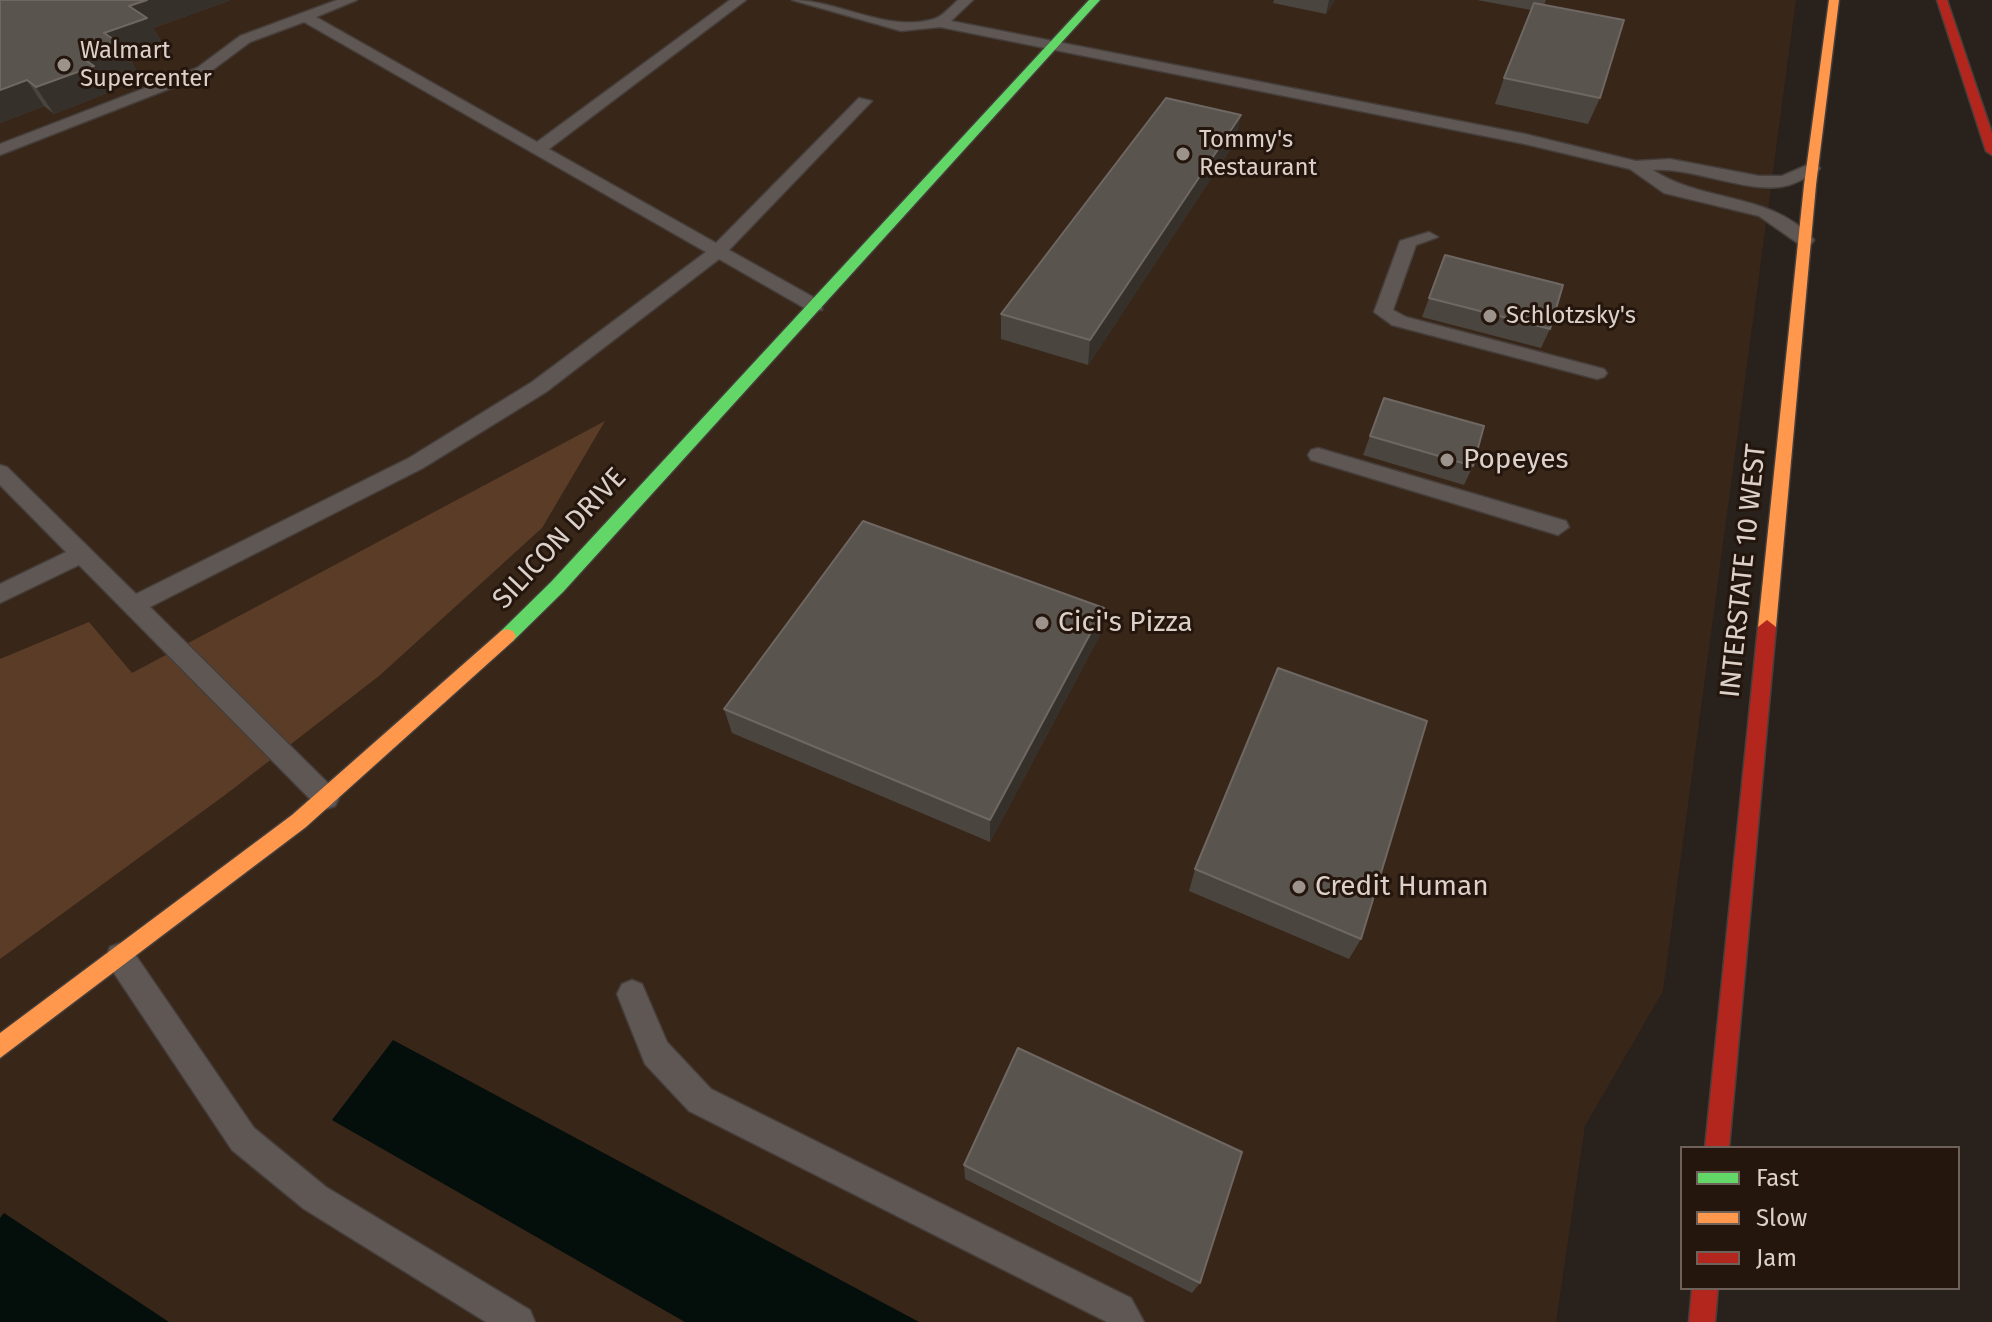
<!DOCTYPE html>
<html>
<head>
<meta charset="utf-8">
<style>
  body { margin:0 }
  #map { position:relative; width:1992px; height:1322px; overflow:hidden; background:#28211c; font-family:"Fira Sans",sans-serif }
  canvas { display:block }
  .legend { position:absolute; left:1680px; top:1146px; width:280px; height:144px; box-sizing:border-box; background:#24160d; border:2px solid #6d6159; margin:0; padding:10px 14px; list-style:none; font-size:24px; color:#dbd1ca }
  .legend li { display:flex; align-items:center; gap:16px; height:40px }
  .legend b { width:40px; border:2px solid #6d6159 }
</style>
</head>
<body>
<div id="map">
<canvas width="1992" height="1322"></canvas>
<ul class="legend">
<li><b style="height:10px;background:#63d668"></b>Fast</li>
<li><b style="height:10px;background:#ff974d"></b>Slow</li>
<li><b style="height:10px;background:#b3261e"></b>Jam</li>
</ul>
</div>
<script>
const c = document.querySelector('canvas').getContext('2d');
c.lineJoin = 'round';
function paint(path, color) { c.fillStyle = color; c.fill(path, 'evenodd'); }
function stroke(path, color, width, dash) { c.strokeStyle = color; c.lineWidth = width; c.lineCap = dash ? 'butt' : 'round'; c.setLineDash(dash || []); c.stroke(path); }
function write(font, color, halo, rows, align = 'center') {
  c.font = font + ' "Fira Sans",sans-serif'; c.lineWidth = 6; c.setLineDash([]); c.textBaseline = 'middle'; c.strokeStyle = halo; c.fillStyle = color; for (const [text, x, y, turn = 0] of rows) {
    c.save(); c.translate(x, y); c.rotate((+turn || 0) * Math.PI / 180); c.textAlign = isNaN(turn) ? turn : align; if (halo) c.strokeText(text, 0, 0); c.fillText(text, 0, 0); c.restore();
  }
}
paint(new Path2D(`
  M0,0H1796L1663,991L1585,1126L1556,1322H0Z`), '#382619');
paint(new Path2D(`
  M605,421L542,528L379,676L225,795L0,959V659L89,622L132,673Z`), '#5b3d27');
paint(new Path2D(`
  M393,1040L919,1322H685L332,1120Z
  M4,1213L169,1322H0V1218Z`), '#040e0b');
const lane = new Path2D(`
  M337,0H357L316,17L537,142L730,0H746L549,149L716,243L859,98L872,101L729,250L822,302V310H808L719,259L546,392L423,468L150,607L335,790L339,798L335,806L326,809L317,806L79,565L0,603V584L66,552L0,485V465L7,467L136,594L409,458L532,382L706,252L304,22L250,42L207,74L0,155V144L197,68L240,36Z
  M792,0C838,0 888,33 934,19C942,17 951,6 958,0H973L951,21L1525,134L1636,161L1670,159L1759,176H1782L1812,163L1820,168L1818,171C1809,176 1799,182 1789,185C1750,196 1695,167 1653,170C1702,203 1773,192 1814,240L1811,244H1799L1759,216L1664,193L1630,169L1525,144L940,27L901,31Z
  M1429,232L1438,237L1416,245L1393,310L1406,317L1604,369L1607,373L1604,377L1597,379L1392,325L1374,312L1400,241Z
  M1318,448L1566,521L1569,527L1558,535L1311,460L1308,455L1311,450Z
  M120,943L130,947L254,1128L326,1187L530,1310L535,1322H486L304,1209L232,1150L110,967L106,957L110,947Z
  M632,980L642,984L667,1042L711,1089L1131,1298L1144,1322H1107L689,1111L645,1064L617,994L622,984Z`);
const fast = new Path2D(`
  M1089,0H1100L563,592L513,641H501L498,636L501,631L551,582Z`);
const slow = new Path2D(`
  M1829,0H1839L1816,185L1776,627L1767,634L1758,627L1804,185Z
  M507,629L513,631L516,636L513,641L306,827L0,1058V1033L292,815L501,631Z`);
const jam = new Path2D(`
  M1937,0H1947L1992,133V155L1986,151Z
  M1767,620L1776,627L1729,1148H1705L1758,627Z
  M1692,1288H1718L1715,1322H1689Z`);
stroke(lane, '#453e3a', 3);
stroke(fast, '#453e3a', 3);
stroke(slow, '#453e3a', 3);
stroke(jam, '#453e3a', 3);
paint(lane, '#5e5753');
paint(fast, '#63d668');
paint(slow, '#ff974d');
paint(jam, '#b3261e');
paint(new Path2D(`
  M0,0H231L153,28L162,43L128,56L137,71L105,84L110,92L54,114L44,106L0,123Z
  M1274,0H1335L1326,14L1273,3Z
  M1477,0H1546L1544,5L1600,98L1588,124L1495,104L1504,78L1531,10Z
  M1237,139L1088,365L1001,339V314Z
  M1429,298L1550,329L1541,348L1422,317Z
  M1370,436L1473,466L1464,485L1363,455Z
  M1104,608L1101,633L990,842L732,733L724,709Z
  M1195,869L1361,939L1349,959L1189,891Z
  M964,1165L1200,1283L1192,1293L965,1179Z`), '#4b453f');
paint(new Path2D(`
  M147,0H231L153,28L162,43L128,56L137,71L105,84L110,92L54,114L36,87L84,59L104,33L129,6Z
  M1329,0H1335L1326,14Z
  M27,80L44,106L0,123V90Z
  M1241,115L1237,139L1088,365L1090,340Z
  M1104,608L1101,633L990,842V820Z`), '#36302b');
const building = new Path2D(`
  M0,0H147L129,6L147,18L104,33L122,45L84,59L94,66L36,87L27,80L0,90Z
  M1534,3L1624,20L1600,98L1504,78Z
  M1166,98L1241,115L1090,340L1001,314Z
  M1445,255L1563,285L1550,329L1429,298Z
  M1384,398L1484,426L1473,466L1370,436Z
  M863,521L1104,608L990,820L724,709Z
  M1278,668L1427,721L1361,939L1195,869Z
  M1018,1048L1242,1152L1200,1283L964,1165Z`);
paint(building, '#5a544e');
stroke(building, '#6e6762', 2);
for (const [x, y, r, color] of [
  [64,65,8,"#9c938d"],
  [1183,154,8,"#9c938d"],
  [1490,316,8,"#9c938d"],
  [1447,460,8,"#9c938d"],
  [1042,623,8,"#9c938d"],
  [1299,887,8,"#9c938d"]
]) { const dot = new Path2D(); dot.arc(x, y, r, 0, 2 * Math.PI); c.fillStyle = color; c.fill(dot); stroke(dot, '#24160d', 3); }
write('24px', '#dbd1ca', '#24160d', [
  ["Walmart",80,51],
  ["Supercenter",80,79],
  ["Tommy's",1199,140],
  ["Restaurant",1199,168],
  ["Schlotzsky's",1506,316]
], 'left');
write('28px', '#dbd1ca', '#24160d', [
  ["Popeyes",1463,460],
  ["Cici's Pizza",1058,623],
  ["Credit Human",1315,887]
], 'left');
write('28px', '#dbd1ca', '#24160d', [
  ["SILICON DRIVE",560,539,-47],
  ["INTERSTATE 10 WEST",1744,571,-84]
]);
</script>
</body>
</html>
